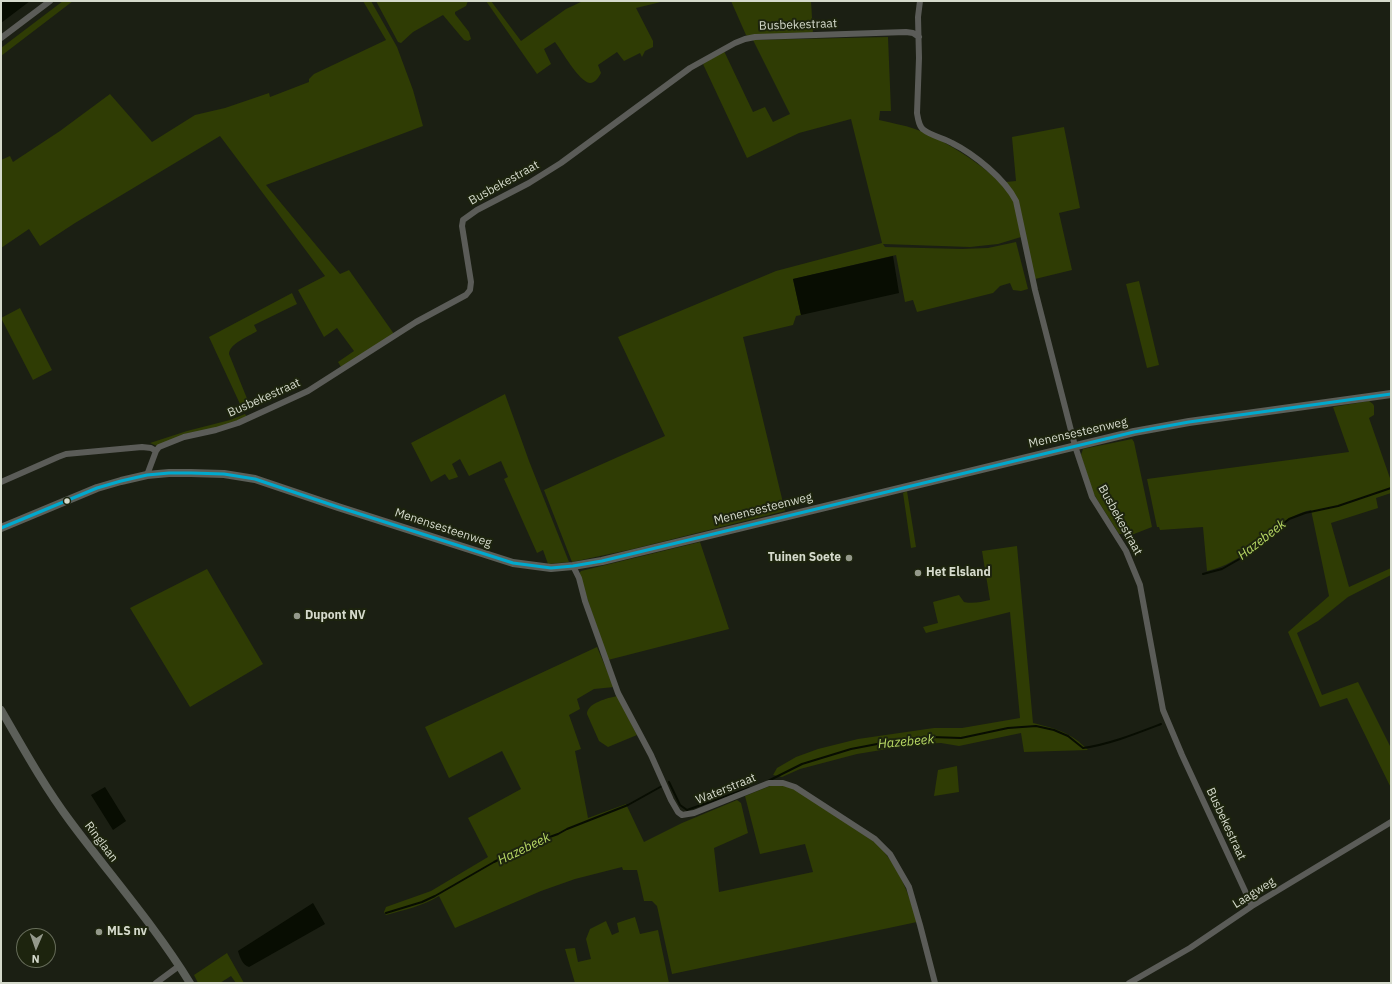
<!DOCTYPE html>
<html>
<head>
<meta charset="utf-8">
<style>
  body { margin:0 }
  #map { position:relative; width:1392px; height:984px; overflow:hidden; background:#1b1f13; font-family:"IBM Plex Sans",sans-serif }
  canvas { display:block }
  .frame { position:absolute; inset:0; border:2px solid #d5dacc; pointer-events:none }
  .north { position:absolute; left:16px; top:928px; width:40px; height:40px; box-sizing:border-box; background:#1d240e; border:1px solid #676d5a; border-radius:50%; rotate:182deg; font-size:11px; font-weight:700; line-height:16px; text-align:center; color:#d5dacc }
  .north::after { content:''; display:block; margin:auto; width:14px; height:18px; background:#94998b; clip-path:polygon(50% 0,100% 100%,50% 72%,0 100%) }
</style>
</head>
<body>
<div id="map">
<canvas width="1392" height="984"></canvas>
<div class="frame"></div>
<div class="north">N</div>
</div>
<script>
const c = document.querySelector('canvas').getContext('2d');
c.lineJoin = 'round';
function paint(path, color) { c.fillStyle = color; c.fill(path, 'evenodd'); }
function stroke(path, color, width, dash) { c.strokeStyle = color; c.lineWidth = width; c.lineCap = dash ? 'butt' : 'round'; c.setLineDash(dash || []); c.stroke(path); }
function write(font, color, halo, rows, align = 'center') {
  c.font = font + ' "IBM Plex Sans",sans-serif'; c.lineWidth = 4; c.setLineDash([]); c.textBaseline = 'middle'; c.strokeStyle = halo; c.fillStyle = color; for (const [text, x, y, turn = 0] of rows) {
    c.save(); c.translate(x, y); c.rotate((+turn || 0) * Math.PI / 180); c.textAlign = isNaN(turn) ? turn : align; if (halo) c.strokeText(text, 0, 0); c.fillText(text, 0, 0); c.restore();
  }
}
paint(new Path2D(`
  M63,1H73L1,56V48Z
  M363,1H371L397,47L413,90L423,126L266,185L340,274L349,270L394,334L341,367L338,362L354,351L337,328L324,337L298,290L325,276L220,136L75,223L40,246L29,229L1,248V160L10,156L13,162L60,131L110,94L152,142L195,115L225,108L269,93L270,97L309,82V79L314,74L386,40Z
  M376,1H468L466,6L455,12V14L469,32L471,39L468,41L464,40L443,15L413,32L401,43L398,42Z
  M486,1H491L521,41L566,9L583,1H665L636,8L653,41V47L645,51L642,57L640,53L624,61L617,52L598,65L601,73C599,77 595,83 590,83C579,82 562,51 555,42L544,49L551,64L537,74Z
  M731,1H811L813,34L748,36L746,35Z
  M888,37L891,111H880L879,120C891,123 904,125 915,129C942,138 999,173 1012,198C1018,209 1018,225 1021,237L998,244L970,247L883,244L885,247L962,249L988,248L1016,242L1028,289L1021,291L1013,290L1010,283L1000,286L993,293L917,312L913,300L905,302L896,255L793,279L801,315L796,316L793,325L743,337L785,511L633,549L572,562L544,490L665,436L618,337L776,271L882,243L851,119L799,133L747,158L703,64L724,51L753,112L765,107L773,122L790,114L753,40Z
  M1064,127L1080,208L1059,213L1072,270L1035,279L1022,224L1006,182L1016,181L1012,137Z
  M1139,281L1159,365L1147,368L1126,284Z
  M292,293L297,304L254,325L257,331C248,337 230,343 229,354L248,401L240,404L209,337Z
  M20,308L52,370L33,380L1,318Z
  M505,394L529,461L569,562L548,564L543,550L537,553L504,479L508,477L501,461L469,476L460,459L452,464L458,477L449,480L445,474L431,482L411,443Z
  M1369,401L1373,404L1374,406V415L1369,418L1391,481V493L1376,498L1378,508L1331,523L1349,587L1391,568V575L1348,597L1318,621L1297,633L1322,695L1358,682L1391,748V788L1347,698L1320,707L1288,632L1329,596L1311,510C1283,516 1266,538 1244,554C1233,562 1220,568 1207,571L1203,527L1160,530L1159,527H1157L1147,479L1349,452L1333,407Z
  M245,414L247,417L228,425L157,446L150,443L187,431L230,420Z
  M1132,439L1134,442L1152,527L1134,534H1119L1093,493L1081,455L1083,449Z
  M907,491L916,547L911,548L903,493Z
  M700,542L729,629L608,660L579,574L581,571Z
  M1017,546L1033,723C1057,729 1070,732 1088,750L1024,752L1021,733L959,746L941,743L918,744L857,754L800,769L782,777L773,775L777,768L796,757L818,749L858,739L934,728H962L1020,718L1010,612L926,633L923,627L938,623L933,602L959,595L964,602C973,604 981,602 990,600L982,551Z
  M207,569L263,664L190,707L130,608Z
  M597,647L614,687L594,689L577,699L580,709L569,715L581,749L575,751L588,818L626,804L644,842L682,823L737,800L741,803L748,833L714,848L719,892L813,872L805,844L760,854L745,796L775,784L793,788L876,843C898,865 909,893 917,922L672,974L657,906L652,901H644L637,870H623L622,867L575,879L541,891L455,928L439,896C423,906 404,910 386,915L384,912L386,907L431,891L488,857L468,818L521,789L502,751L449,778L425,727Z
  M617,696L637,735L608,747L599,741L587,714C587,703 608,698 617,696Z
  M957,766L959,792L934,796L938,770Z
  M635,917L640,934L658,930L669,983H575L565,949L575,948L578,962L591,959L586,939L590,929L606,921L612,935L619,932L617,923Z
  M227,953L244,983H236L231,976L220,983H198L194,975Z`), '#2f3c04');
paint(new Path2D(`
  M1,1H30L1,23Z
  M893,256L899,293L801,315L793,279Z
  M105,787L126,821L113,830L91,795Z
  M313,903L325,924L249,967C243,965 240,958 238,951Z`), '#080d02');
stroke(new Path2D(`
  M1203,574L1222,569L1243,557L1289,519L1305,513L1338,506L1391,488
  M768,781L802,764L851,749L898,740L931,737L961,738L1008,728L1036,726L1054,730L1068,736L1083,748C1110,744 1135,734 1161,724
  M669,782L680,805L687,810L749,788
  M386,913L422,902L435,896L494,862L530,844L558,834L567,829L628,805L662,786`), '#080d02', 2);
stroke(new Path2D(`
  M920,1L918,17L919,58L917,113C918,119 919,127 924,130C930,135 945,139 952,143C974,154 1005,179 1016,201L1035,290L1075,446L1092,497L1126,551L1140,585L1163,710L1182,755L1252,906
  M1,38L50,1
  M147,475L156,451L159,447L184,437L216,430L238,423L308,391L416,322L466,295L470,290L471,282L462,226L463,220L477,210L529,183L561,163L690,68L735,43L745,39L755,37L906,32L913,33L919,37
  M1,482L58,457L66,454L142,447L151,448L156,451
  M573,566L579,578L585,601L618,693L651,755L671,800L678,812L682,815L694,813L769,783H783L795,787L875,839L890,854L909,887L920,925L935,983
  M156,983L179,966
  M1129,983L1190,948L1252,906L1391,822`), '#5b5c58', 6);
stroke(new Path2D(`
  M1,528L97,488L121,481L147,475L169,473H191L224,474L255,479L338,507L513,563L551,568L573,566L602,561L1134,432L1189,422L1391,394
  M1,710C23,748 44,786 70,821C110,875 155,926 190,983`), '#5c5f59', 8);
stroke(new Path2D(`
  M1,528L97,488L121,481L147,475L169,473H191L224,474L255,479L338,507L513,563L551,568L573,566L602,561L1134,432L1189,422L1391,394`), '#00a9ce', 3);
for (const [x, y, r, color] of [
  [67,501,3.5,"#d5dacc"],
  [849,558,4,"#94998b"],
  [918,573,4,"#94998b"],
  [297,616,4,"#94998b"],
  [99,932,4,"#94998b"]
]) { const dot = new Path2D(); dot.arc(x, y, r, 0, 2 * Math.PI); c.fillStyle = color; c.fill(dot); stroke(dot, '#1d240e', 1.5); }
write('12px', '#d5dacc', '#1d240e', [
  ["Busbekestraat",798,25,-2],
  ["Busbekestraat",504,183,-29],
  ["Busbekestraat",264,398,-24],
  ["Menensesteenweg",1078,433,-13],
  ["Menensesteenweg",763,509,-14],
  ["Busbekestraat",1120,520,61],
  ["Menensesteenweg",443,528,18],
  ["Waterstraat",726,789,-22],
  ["Busbekestraat",1226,824,65],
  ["Ringlaan",101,842,53],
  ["Laagweg",1254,893,-32]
]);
write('bold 12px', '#d5dacc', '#1d240e', [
  ["Tuinen Soete",841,558,"right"],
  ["Het Elsland",926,573],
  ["Dupont NV",305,616],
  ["MLS nv",107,932]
], 'left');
write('italic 13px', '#b8d965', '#1d240e', [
  ["Hazebeek",1262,540,-38],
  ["Hazebeek",906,742,-5],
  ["Hazebeek",524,849,-26]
]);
</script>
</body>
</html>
